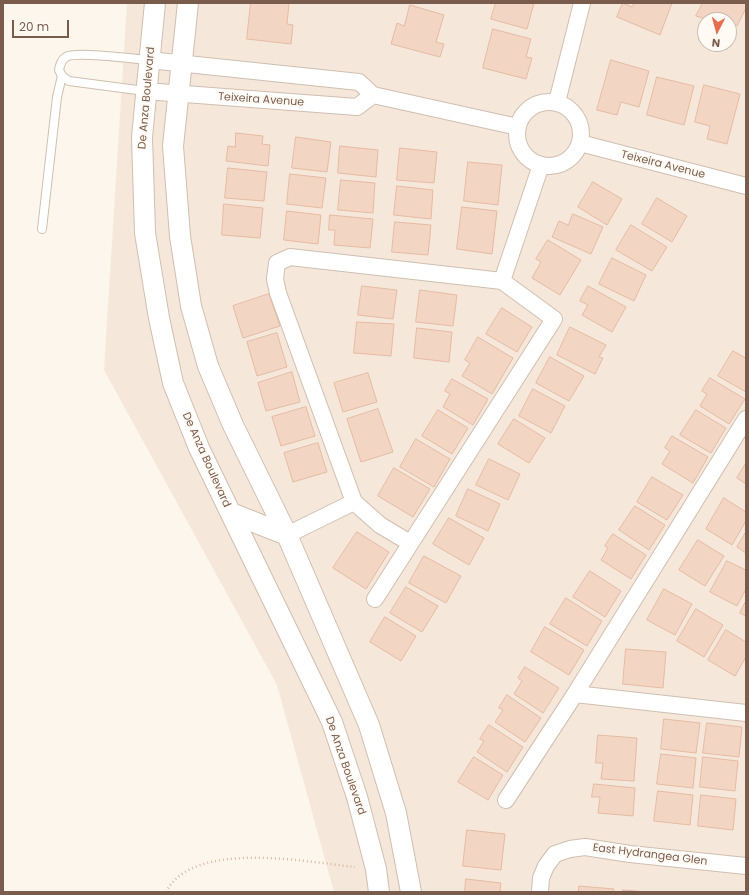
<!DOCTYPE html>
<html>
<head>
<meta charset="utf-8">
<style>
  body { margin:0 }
  #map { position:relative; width:749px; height:895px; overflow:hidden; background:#fdf6ec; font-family:Poppins,sans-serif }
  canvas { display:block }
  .frame { position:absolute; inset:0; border:4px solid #7a5c4d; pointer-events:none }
  .north { position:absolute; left:697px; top:12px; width:40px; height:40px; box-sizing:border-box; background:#fffaf3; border:1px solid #cabbb1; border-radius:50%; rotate:186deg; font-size:11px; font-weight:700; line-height:16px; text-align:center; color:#7a5c4d }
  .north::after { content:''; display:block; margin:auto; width:14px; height:18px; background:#e76f51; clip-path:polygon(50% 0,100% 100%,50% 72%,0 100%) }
  .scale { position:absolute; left:12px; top:20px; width:57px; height:18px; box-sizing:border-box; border:2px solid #7a5c4d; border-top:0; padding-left:5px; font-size:12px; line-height:14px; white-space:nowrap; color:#7a5c4d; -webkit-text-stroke:3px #fffaf3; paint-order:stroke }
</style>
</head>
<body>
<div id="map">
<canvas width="749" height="895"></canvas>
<div class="frame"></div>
<div class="north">N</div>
<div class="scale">20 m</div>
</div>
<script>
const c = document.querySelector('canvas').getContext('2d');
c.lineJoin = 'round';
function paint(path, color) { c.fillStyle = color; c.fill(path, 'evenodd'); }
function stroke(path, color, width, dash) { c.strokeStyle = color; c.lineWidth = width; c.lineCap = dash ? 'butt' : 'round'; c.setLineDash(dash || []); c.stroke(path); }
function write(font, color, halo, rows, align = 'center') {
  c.font = font + ' Poppins,sans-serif'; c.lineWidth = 3.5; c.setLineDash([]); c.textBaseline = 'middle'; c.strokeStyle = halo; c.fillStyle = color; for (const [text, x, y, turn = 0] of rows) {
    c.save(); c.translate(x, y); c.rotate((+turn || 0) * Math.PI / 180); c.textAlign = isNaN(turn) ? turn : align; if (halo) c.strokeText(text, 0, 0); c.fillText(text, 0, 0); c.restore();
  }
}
paint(new Path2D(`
  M127,3H746V892H334L277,685L104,370ZM705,20H729V44H705Z`), '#f5e8da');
const building = new Path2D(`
  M251,3H289L287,24L293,25L291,44L247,39Z
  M496,3H534L527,29L491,19Z
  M623,3L632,7L634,3H672L660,35L617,17Z
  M703,3H746V8L737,26L729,22V20H725L713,14L709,20L696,16Z
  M410,5L444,15L436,42L444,44L440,57L391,44L397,23L404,26Z
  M493,29L531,39L526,57L532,58L526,79L483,68Z
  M611,60L649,71L639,107L621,102L617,115L597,110Z
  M657,77L694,86L684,125L647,115Z
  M704,85L740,94L727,144L707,139L710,126L695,122Z
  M236,133L263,136L262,144L270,145L268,166L226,161L228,146L235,147Z
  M296,137L331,142L327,172L292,168Z
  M340,146L378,150L376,177L338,173Z
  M400,148L437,152L434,183L397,180Z
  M468,162L502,165L498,205L464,201Z
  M228,168L267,172L264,201L225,198Z
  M290,174L326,178L322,208L287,204Z
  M341,180L375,183L373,213L338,210Z
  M593,182L622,199L607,225L578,207Z
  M397,186L433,190L431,219L394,215Z
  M657,198L687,216L672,242L642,224Z
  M224,204L263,208L260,238L222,235Z
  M462,207L497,211L492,254L457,249Z
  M287,211L321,215L318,244L284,240Z
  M573,214L603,227L591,254L552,237L559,221L568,225Z
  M330,215L373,219L370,248L334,245L335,230H329Z
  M395,222L431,225L428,255L392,252Z
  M631,225L667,247L652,271L616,250Z
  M548,240L581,260L560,295L532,278L541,262L536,259Z
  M612,258L646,275L634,301L599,284Z
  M362,286L397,290L393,319L358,315Z
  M588,286L626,307L612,332L582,315L588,305L580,301Z
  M420,290L457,295L453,326L416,322Z
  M269,294L280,326L243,338L233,306Z
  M502,308L532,327L517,352L486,334Z
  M357,322L394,324L391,356L354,353Z
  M570,327L606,345L599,357L603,358L595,374L557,355Z
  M417,328L452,332L449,362L414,358Z
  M277,333L287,367L257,376L247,342Z
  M478,337L513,358L492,394L462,376L470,363L465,360Z
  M733,351L746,358V392L718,376Z
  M550,357L584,376L569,401L536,383Z
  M292,372L300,402L266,411L258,383Z
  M368,373L377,402L343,412L334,383Z
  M710,378L745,399L729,424L700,406L707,394L702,391Z
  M452,379L488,399L473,425L443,407L450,394L445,391Z
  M533,389L565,406L551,433L519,416Z
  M306,407L315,436L281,446L272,417Z
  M378,409L393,452L361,462L347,419Z
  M438,410L468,428L452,454L422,436Z
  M696,410L726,428L711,453L680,435Z
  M514,419L545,438L529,463L498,444Z
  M672,436L708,457L693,483L662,464L670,451L665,448Z
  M416,439L450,459L434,487L400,467Z
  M318,443L327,472L293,482L284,453Z
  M489,459L520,474L508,500L476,485Z
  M746,463V484L737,478Z
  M394,468L430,489L413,517L378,496Z
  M652,477L683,495L667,520L637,502Z
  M468,489L500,504L488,531L456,516Z
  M724,498L746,512V521L732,545L706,529Z
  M635,506L665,525L649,550L619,530Z
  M449,518L484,538L469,565L433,544Z
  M357,532L389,552L366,589L333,568Z
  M746,532V553L737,547Z
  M613,534L646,555L631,579L601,560L608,548L605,546Z
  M698,540L724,556L705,586L679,570Z
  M424,556L461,576L446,603L409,583Z
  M727,561L746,570V589L737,606L710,592Z
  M590,571L621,591L605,617L573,597Z
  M406,587L438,606L422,632L390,613Z
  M664,589L692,604L675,635L647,620Z
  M566,598L602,621L587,646L550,624Z
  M746,601V616L740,613Z
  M696,609L723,625L704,657L677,641Z
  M385,617L416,636L401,661L370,642Z
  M545,627L584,650L569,675L531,652Z
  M726,630L746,642V657L735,676L708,660Z
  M626,649L666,652L663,688L623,684Z
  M525,667L559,688L543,713L514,694L522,681L518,678Z
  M507,695L541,718L525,742L495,722L503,710L499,708Z
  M664,719L700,723L696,753L661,749Z
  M707,723L742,727L739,757L703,753Z
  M489,725L523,747L507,772L477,752L484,741L480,739Z
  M598,735L637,738L634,781L601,779L603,763H596Z
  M661,754L696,758L693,788L657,784Z
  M474,757L503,775L488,800L458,782Z
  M703,757L738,761L735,791L700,787Z
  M594,784L635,788L633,816L598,813L600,797H592Z
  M658,791L693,795L690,825L654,821Z
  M701,795L736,799L733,830L698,826Z
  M467,830L505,834L501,870L463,866Z
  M466,879L501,883L500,892H465Z
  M579,886L614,889L613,892H579Z
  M623,890L647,892H623Z`);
paint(building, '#f3d5c3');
stroke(building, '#e6bba3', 1);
const service = new Path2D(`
  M145,91L69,81L62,76L59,70C60,65 61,60 66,57C75,51 135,59 149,60
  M42,229L57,97L62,76`);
const minor = new Path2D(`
  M149,60L359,82L373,95L518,127
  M145,91L357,107L373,95
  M517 134a32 32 0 1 1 64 0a32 32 0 1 1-64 0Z
  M557,102L582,3
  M580,143L746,186
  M287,535L354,502
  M410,543L380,525L354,502L278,293L275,279L277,263L290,257L502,281
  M375,599L554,319L502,281L541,165
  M575,694L746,419
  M506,800L575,694L746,713
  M540,892L541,878L546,866L555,854L570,849L585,847L630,854L746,866`);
const tertiary = new Path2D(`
  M155,3L142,137L145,233L159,318L173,383L199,448L332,722L357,797L376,869L379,892
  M188,3L173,146L180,236L191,306L208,366L233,425L287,535L369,725L396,813L411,892
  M231,513L287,535`);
stroke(service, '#d1beb0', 10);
stroke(minor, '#d1beb0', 18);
stroke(tertiary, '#d1beb0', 22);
stroke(new Path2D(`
  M166,892C193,839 307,862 355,867`), '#d9b8a5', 2.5, [1, 3]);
stroke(service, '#fff', 8);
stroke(minor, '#fff', 16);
stroke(tertiary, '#fff', 20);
write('11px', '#7a5c4d', '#fffaf3', [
  ["De Anza Boulevard",147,98,-85],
  ["Teixeira Avenue",261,100,4],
  ["Teixeira Avenue",663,165,14],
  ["De Anza Boulevard",206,460,66],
  ["De Anza Boulevard",345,766,71],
  ["East Hydrangea Glen",650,855,7]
]);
</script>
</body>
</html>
